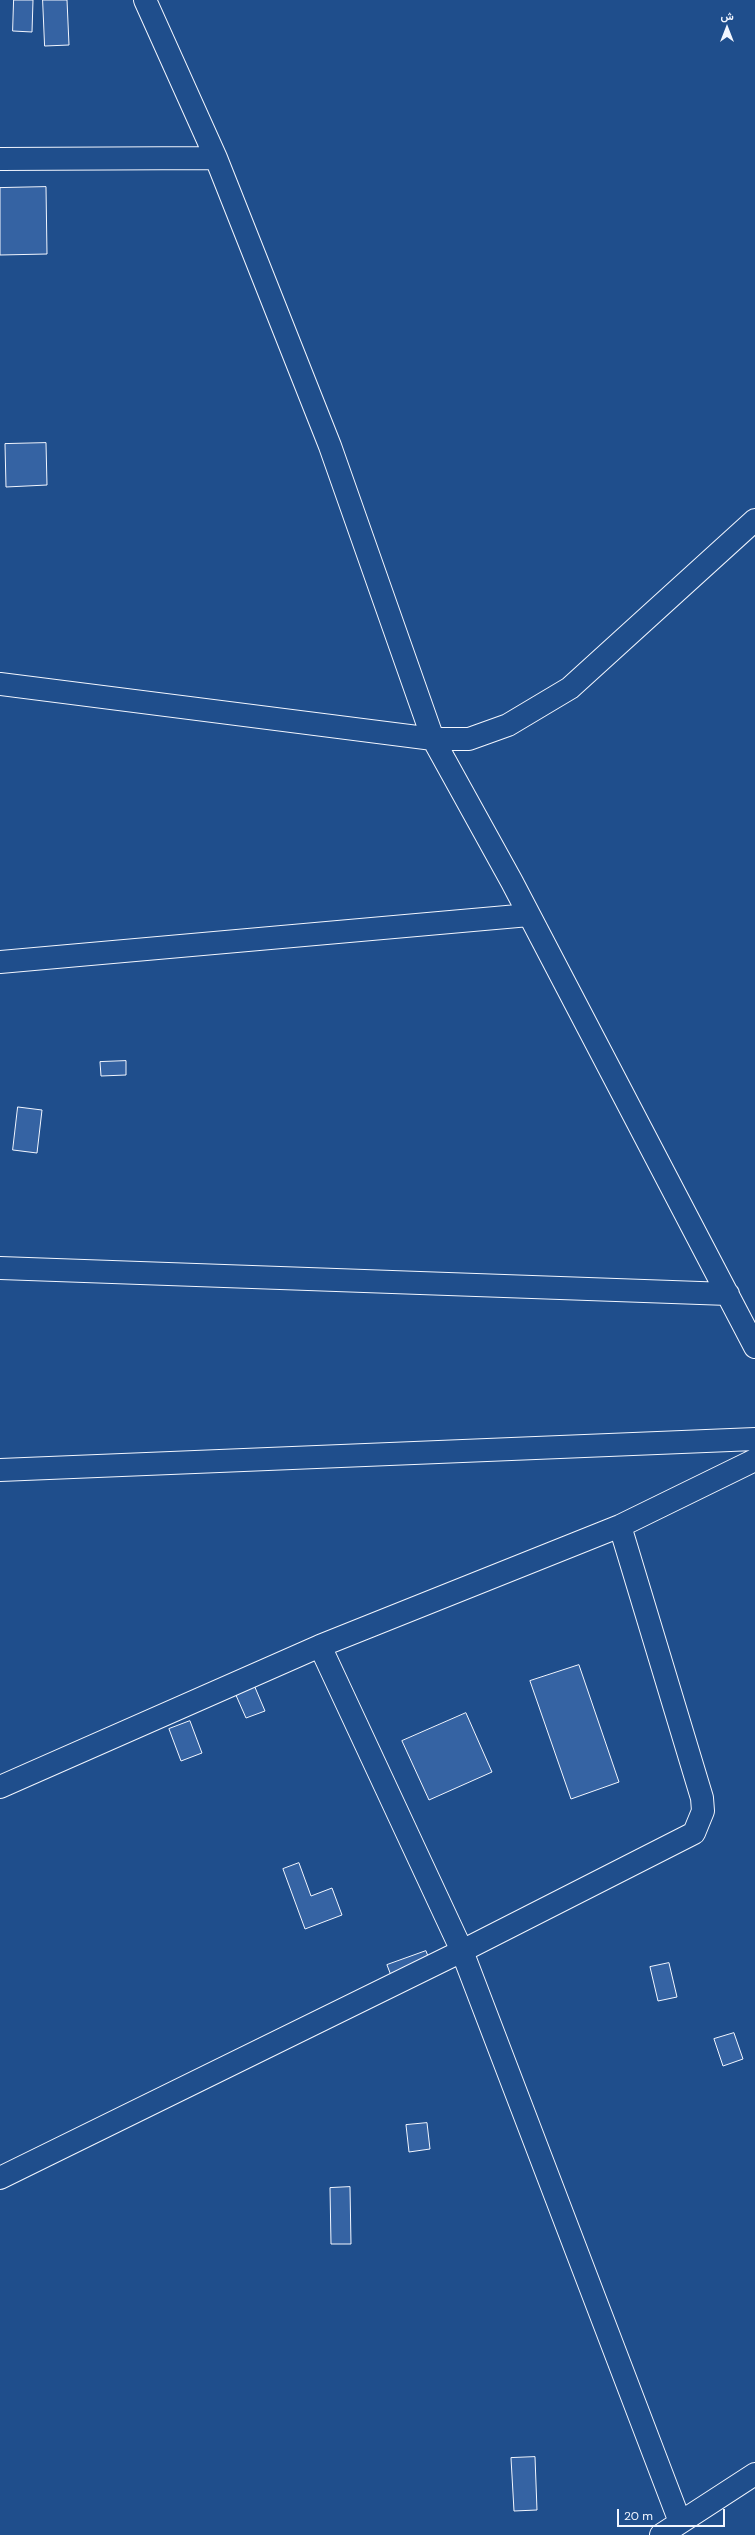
<!DOCTYPE html>
<html>
<head>
<meta charset="utf-8">
<style>
  body { margin:0 }
  #map { position:relative; width:755px; height:2535px; overflow:hidden; background:#1f4e8c; font-family:"DM Sans",Vazirmatn,sans-serif }
  canvas { display:block }
  .north { position:absolute; left:707px; top:8px; width:40px; height:40px; -webkit-text-stroke:3px #1f4e8c; paint-order:stroke; rotate:0deg; font-size:11px; font-weight:700; line-height:16px; text-align:center; color:#f2f6ff }
  .north::after { content:''; display:block; margin:auto; width:14px; height:18px; background:#f2f6ff; clip-path:polygon(50% 0,100% 100%,50% 72%,0 100%) }
  .scale { position:absolute; left:617px; top:2509px; width:108px; height:18px; box-sizing:border-box; border:2px solid #f2f6ff; border-top:0; padding-left:5px; font-size:12px; line-height:14px; white-space:nowrap; color:#f2f6ff; -webkit-text-stroke:3px #1f4e8c; paint-order:stroke }
</style>
</head>
<body>
<div id="map">
<canvas width="755" height="2535"></canvas>
<div class="north">ش</div>
<div class="scale">20 m</div>
</div>
<script>
const c = document.querySelector('canvas').getContext('2d');
c.lineJoin = 'round';
function paint(path, color) { c.fillStyle = color; c.fill(path, 'evenodd'); }
function stroke(path, color, width, dash) { c.strokeStyle = color; c.lineWidth = width; c.lineCap = dash ? 'butt' : 'round'; c.setLineDash(dash || []); c.stroke(path); }
const building = new Path2D(`
  M14,0H33L32,32L13,31Z
  M43,0H67L69,45L45,46Z
  M46,187L47,254L0,255V188Z
  M46,443L47,485L6,487L5,444Z
  M126,1061V1075L101,1076L100,1062Z
  M18,1107L42,1110L37,1153L13,1150Z
  M579,1665L619,1782L571,1799L530,1681Z
  M254,1685L265,1711L246,1718L235,1693Z
  M466,1713L492,1772L429,1800L402,1741Z
  M190,1721L202,1753L181,1761L169,1729Z
  M299,1863L311,1896L332,1888L342,1915L305,1929L283,1869Z
  M426,1951L434,1972L395,1986L387,1965Z
  M669,1963L677,1997L658,2001L650,1967Z
  M734,2033L743,2059L723,2066L714,2039Z
  M427,2123L430,2149L409,2152L406,2125Z
  M350,2187L351,2244H331L330,2188Z
  M535,2457L537,2510L514,2511L511,2458Z`);
paint(building, '#3563a3');
stroke(building, '#f2f6ff', 1);
const minor = new Path2D(`
  M145,0L216,158L330,446L433,739L512,882L755,1347
  M0,159L216,158
  M0,684L433,739H469L508,725L570,688L755,520
  M0,962L529,915
  M0,1268L728,1294
  M0,1470L755,1439
  M320,1646L462,1951L680,2522
  M0,1787L320,1646L620,1526L755,1460
  M0,2178L462,1951L694,1833L703,1811L702,1798L620,1526
  M661,2535L755,2474`);
stroke(minor, '#f2f6ff', 24);
stroke(minor, '#1f4e8c', 22);
</script>
</body>
</html>
